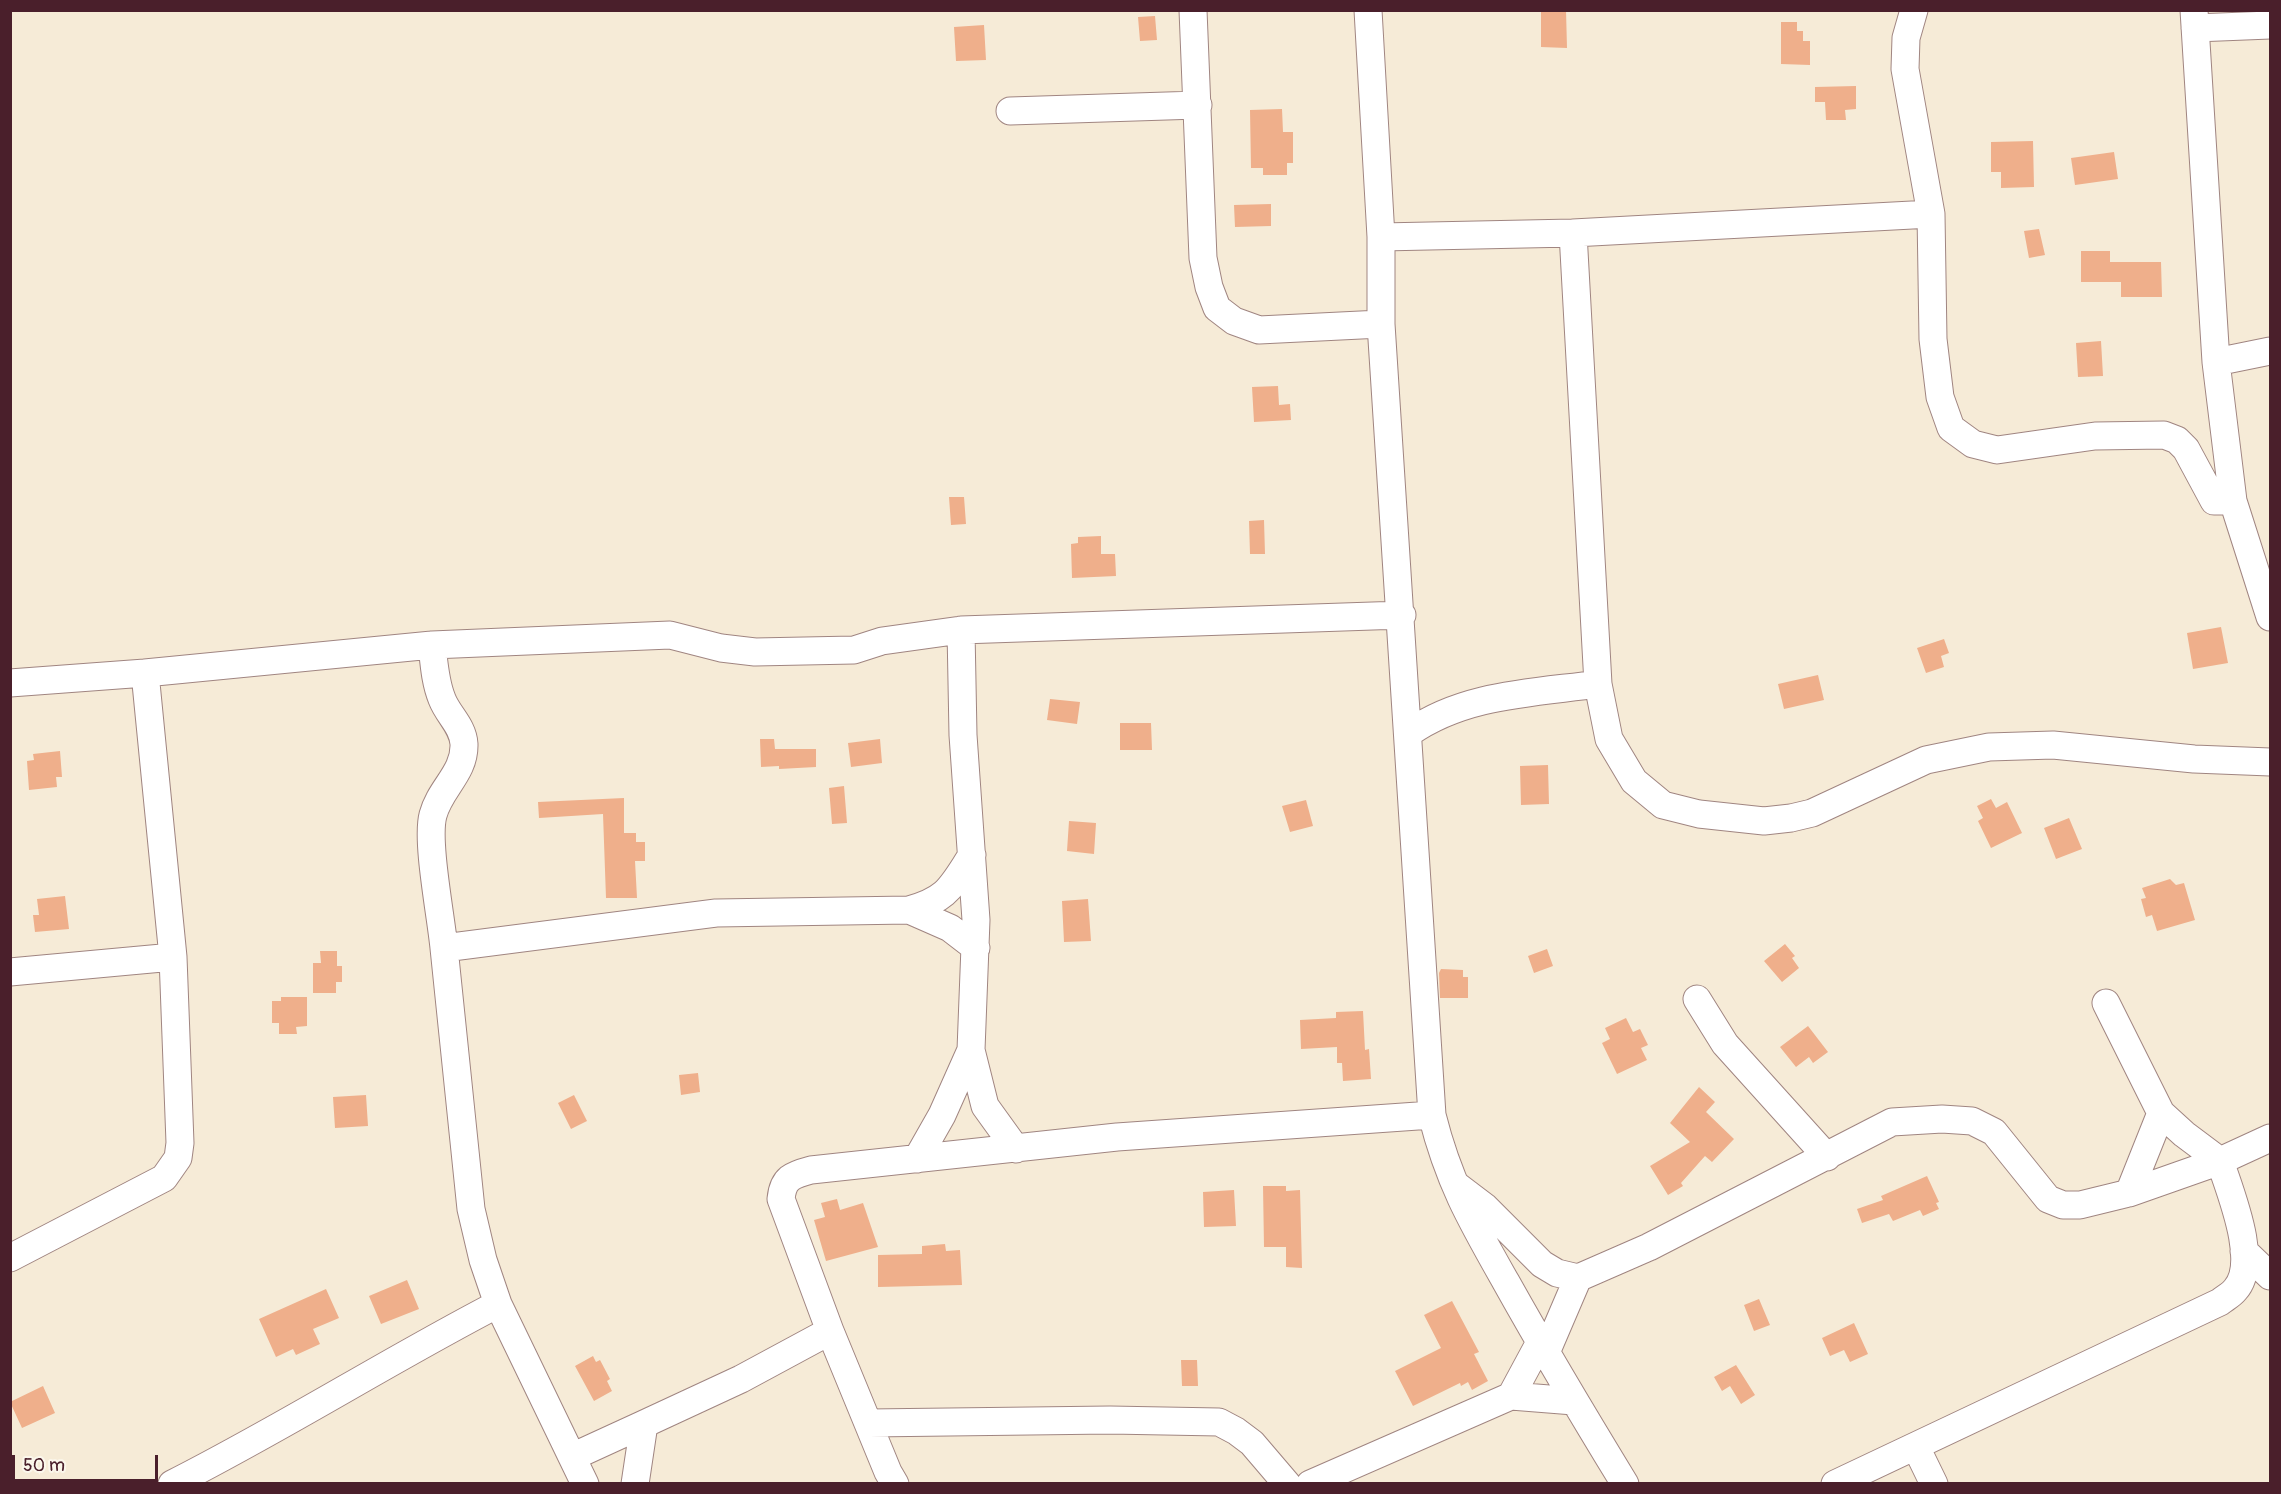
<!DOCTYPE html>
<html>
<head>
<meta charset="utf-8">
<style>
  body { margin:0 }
  #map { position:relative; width:2281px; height:1494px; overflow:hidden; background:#f6ebd7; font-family:Pangolin,sans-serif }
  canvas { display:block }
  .frame { position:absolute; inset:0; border:12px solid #4a1f2b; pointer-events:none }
  .scale { position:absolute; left:12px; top:1455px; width:146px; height:27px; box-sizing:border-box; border:3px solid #4a1f2b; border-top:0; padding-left:8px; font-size:18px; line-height:21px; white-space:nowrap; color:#4a1f2b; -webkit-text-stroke:4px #fbf7ec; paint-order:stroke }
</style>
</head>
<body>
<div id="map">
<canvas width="2281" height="1494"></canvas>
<div class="frame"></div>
<div class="scale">50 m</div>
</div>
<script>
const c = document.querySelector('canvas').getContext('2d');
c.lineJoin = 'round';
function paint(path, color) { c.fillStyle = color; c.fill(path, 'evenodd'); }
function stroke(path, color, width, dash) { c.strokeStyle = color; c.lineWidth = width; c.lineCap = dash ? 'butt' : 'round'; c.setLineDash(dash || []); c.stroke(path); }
paint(new Path2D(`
  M1541,10H1566L1567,48L1541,47Z
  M1155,16L1157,40L1140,41L1138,17Z
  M1781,22H1797V31H1803V41H1810V65L1781,64Z
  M984,25L986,60L956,61L954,27Z
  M1856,86V109L1845,110L1846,120H1826L1825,102H1815V87Z
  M1282,109L1283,132H1293V163H1287V175H1263V168H1251L1250,110Z
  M2033,141L2034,187L2001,188V172H1991V142Z
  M2114,152L2118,179L2075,185L2071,158Z
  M1271,204V226L1235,227L1234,205Z
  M2039,229L2045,255L2029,258L2024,231Z
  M2081,251H2110V262H2161L2162,297H2121V282H2081Z
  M2101,341L2103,376L2078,377L2076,343Z
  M1278,386L1279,405L1290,404L1291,420L1254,422L1252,387Z
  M949,497H964L966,524L951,525Z
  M1264,520L1265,554H1250L1249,521Z
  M1101,536V554H1115L1116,576L1072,578L1071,544L1078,543V537Z
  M2221,627L2228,663L2193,669L2187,633Z
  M1944,639L1949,653L1941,656L1944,667L1926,673L1917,648Z
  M1818,675L1824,700L1784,709L1778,684Z
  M1050,699L1080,702L1077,724L1047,720Z
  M1120,723H1151L1152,750H1120Z
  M760,739H774L775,749H816V767L779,769V766L761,767Z
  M880,739L882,763L851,767L848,743Z
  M60,751L62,777H56L57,787L29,790L27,761L34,760L33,754Z
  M1548,765L1549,804L1521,805L1520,766Z
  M844,786L847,823L832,824L829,788Z
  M624,798V833H636V842H645V861H635L637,898H606L603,814L539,818L538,802Z
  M1991,799L1996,808L2007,802L2022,833L1991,848L1978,821L1983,818L1977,806Z
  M1306,800L1313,826L1290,832L1282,806Z
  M2069,818L2082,849L2056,859L2044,828Z
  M1069,821L1096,823L1094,854L1067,851Z
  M2170,879L2176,885L2184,883L2195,920L2157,931L2152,915L2146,917L2141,899L2146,898L2142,888Z
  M65,896L69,929L35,932L33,915H39L37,899Z
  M1088,899L1091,941L1064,942L1062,901Z
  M1785,944L1795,956L1792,958L1799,968L1782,982L1764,961Z
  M1547,949L1553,966L1534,973L1528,956Z
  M320,951H337V966H342V982H336V993H313V963H321Z
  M1441,969L1463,970V977H1468V998H1440L1439,973Z
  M281,997H307V1026L296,1027L297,1034H279V1023H272V1001H281Z
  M1363,1011L1365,1050L1369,1049L1371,1079L1343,1081L1342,1063H1337V1047L1301,1049L1300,1020L1336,1018V1012Z
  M1626,1018L1633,1032L1640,1029L1648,1045L1641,1048L1647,1060L1617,1074L1602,1043L1610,1039L1605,1028Z
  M1808,1026L1828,1052L1813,1063L1809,1057L1796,1067L1780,1047Z
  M698,1073L700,1092L681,1095L679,1075Z
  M1699,1087L1715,1102L1706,1112L1734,1139L1712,1162L1705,1156L1681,1183L1683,1186L1668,1195L1650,1166L1690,1142L1670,1123Z
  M366,1095L368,1126L335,1128L333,1097Z
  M574,1095L587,1121L571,1129L558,1103Z
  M1927,1176L1939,1202L1936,1203L1939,1209L1923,1216L1920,1210L1893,1221L1889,1214L1862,1223L1857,1209L1883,1200L1881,1196Z
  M1263,1186H1286V1191L1300,1190L1302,1268L1286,1267V1247H1264Z
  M1234,1190L1236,1226L1204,1227L1203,1192Z
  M837,1199L840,1210L863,1203L878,1247L826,1261L814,1220L825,1217L821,1203Z
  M945,1244L946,1251L960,1250L962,1285L878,1287V1255L922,1254V1246Z
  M407,1280L419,1309L381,1324L369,1296Z
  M326,1289L339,1318L313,1329L320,1344L296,1355L293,1349L276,1357L259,1319Z
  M1759,1299L1770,1325L1754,1331L1744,1305Z
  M1452,1301L1479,1352L1474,1354L1488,1381L1472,1390L1468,1382L1461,1386L1460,1383L1413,1406L1395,1371L1441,1348L1424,1315Z
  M1854,1323L1868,1354L1850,1362L1844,1350L1830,1356L1822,1338Z
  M593,1356L596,1362L600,1360L610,1379L607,1381L612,1391L594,1401L575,1366Z
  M1181,1360H1197L1198,1386H1182Z
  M1736,1365L1755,1395L1741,1404L1730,1386L1722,1391L1714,1377Z
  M43,1386L55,1413L22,1428L10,1402Z`), '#efaf8b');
const minor = new Path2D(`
  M1193,10L1203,258L1209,287L1217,308L1234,321L1259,330L1381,324
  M1368,10L1381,237V324L1432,1115C1449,1183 1472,1222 1506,1282C1544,1350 1584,1417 1625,1484
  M1914,10L1906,38L1905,69L1931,214L1933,339L1940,397L1951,428L1973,444L1997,450L2095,436L2164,435L2177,440L2186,449L2214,501H2233
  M2194,10L2216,362L2233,501L2270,617
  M2195,28L2270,25
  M1010,111L1198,105
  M1573,233L1598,684L1609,739L1634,781L1663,805L1699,814L1764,821L1791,818L1812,813L1926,760L1989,747L2053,745L2194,759L2270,762
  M1381,237L1573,233L1931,214
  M2216,362L2270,351
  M961,630L963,735L976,920L971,1050L985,1106L1016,1149
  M432,645C434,663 435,682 442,699C448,715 463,726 464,744C465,773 440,788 433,815C426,841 441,916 444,948
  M10,683L145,673L432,645L670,635L721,648L755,652L854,650L882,641L961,630L1402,615
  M1409,733C1464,694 1533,693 1598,684
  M909,910C948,899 951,887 972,855
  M10,972L173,957
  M1697,999L1725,1044L1827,1157
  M2106,1003L2161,1113L2184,1134L2220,1161
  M917,1159L942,1115L971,1050
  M1456,1185L1485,1207L1542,1264L1557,1273L1578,1278L1649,1247L1892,1122L1942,1119L1972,1121L1994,1132L2048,1199L2063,1205H2080L2129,1193L2220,1161
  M2129,1193L2161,1113
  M2244,1251L2270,1276
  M10,1258L164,1178L178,1158L180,1143L173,957L145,673
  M830,1331L888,1472L895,1484
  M1545,1355L1578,1278
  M1511,1396L1539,1344
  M869,1423L1110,1420L1219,1422L1236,1431L1252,1443L1287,1484
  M1916,1447L1934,1484
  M572,1457L644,1424
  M172,1484C283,1428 388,1361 498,1304
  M585,1484L498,1304L483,1260L471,1209L444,948L716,913L909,910L950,928L976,948
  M635,1484L644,1424L741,1379L830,1331L781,1199C783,1178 792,1175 811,1170L1117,1137L1432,1115
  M1310,1484L1511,1396L1574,1401
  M1835,1484L2220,1302C2225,1298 2231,1295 2235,1290C2260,1263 2230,1192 2220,1161L2270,1138`);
stroke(minor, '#a08581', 29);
stroke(minor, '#fff', 27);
</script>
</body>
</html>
